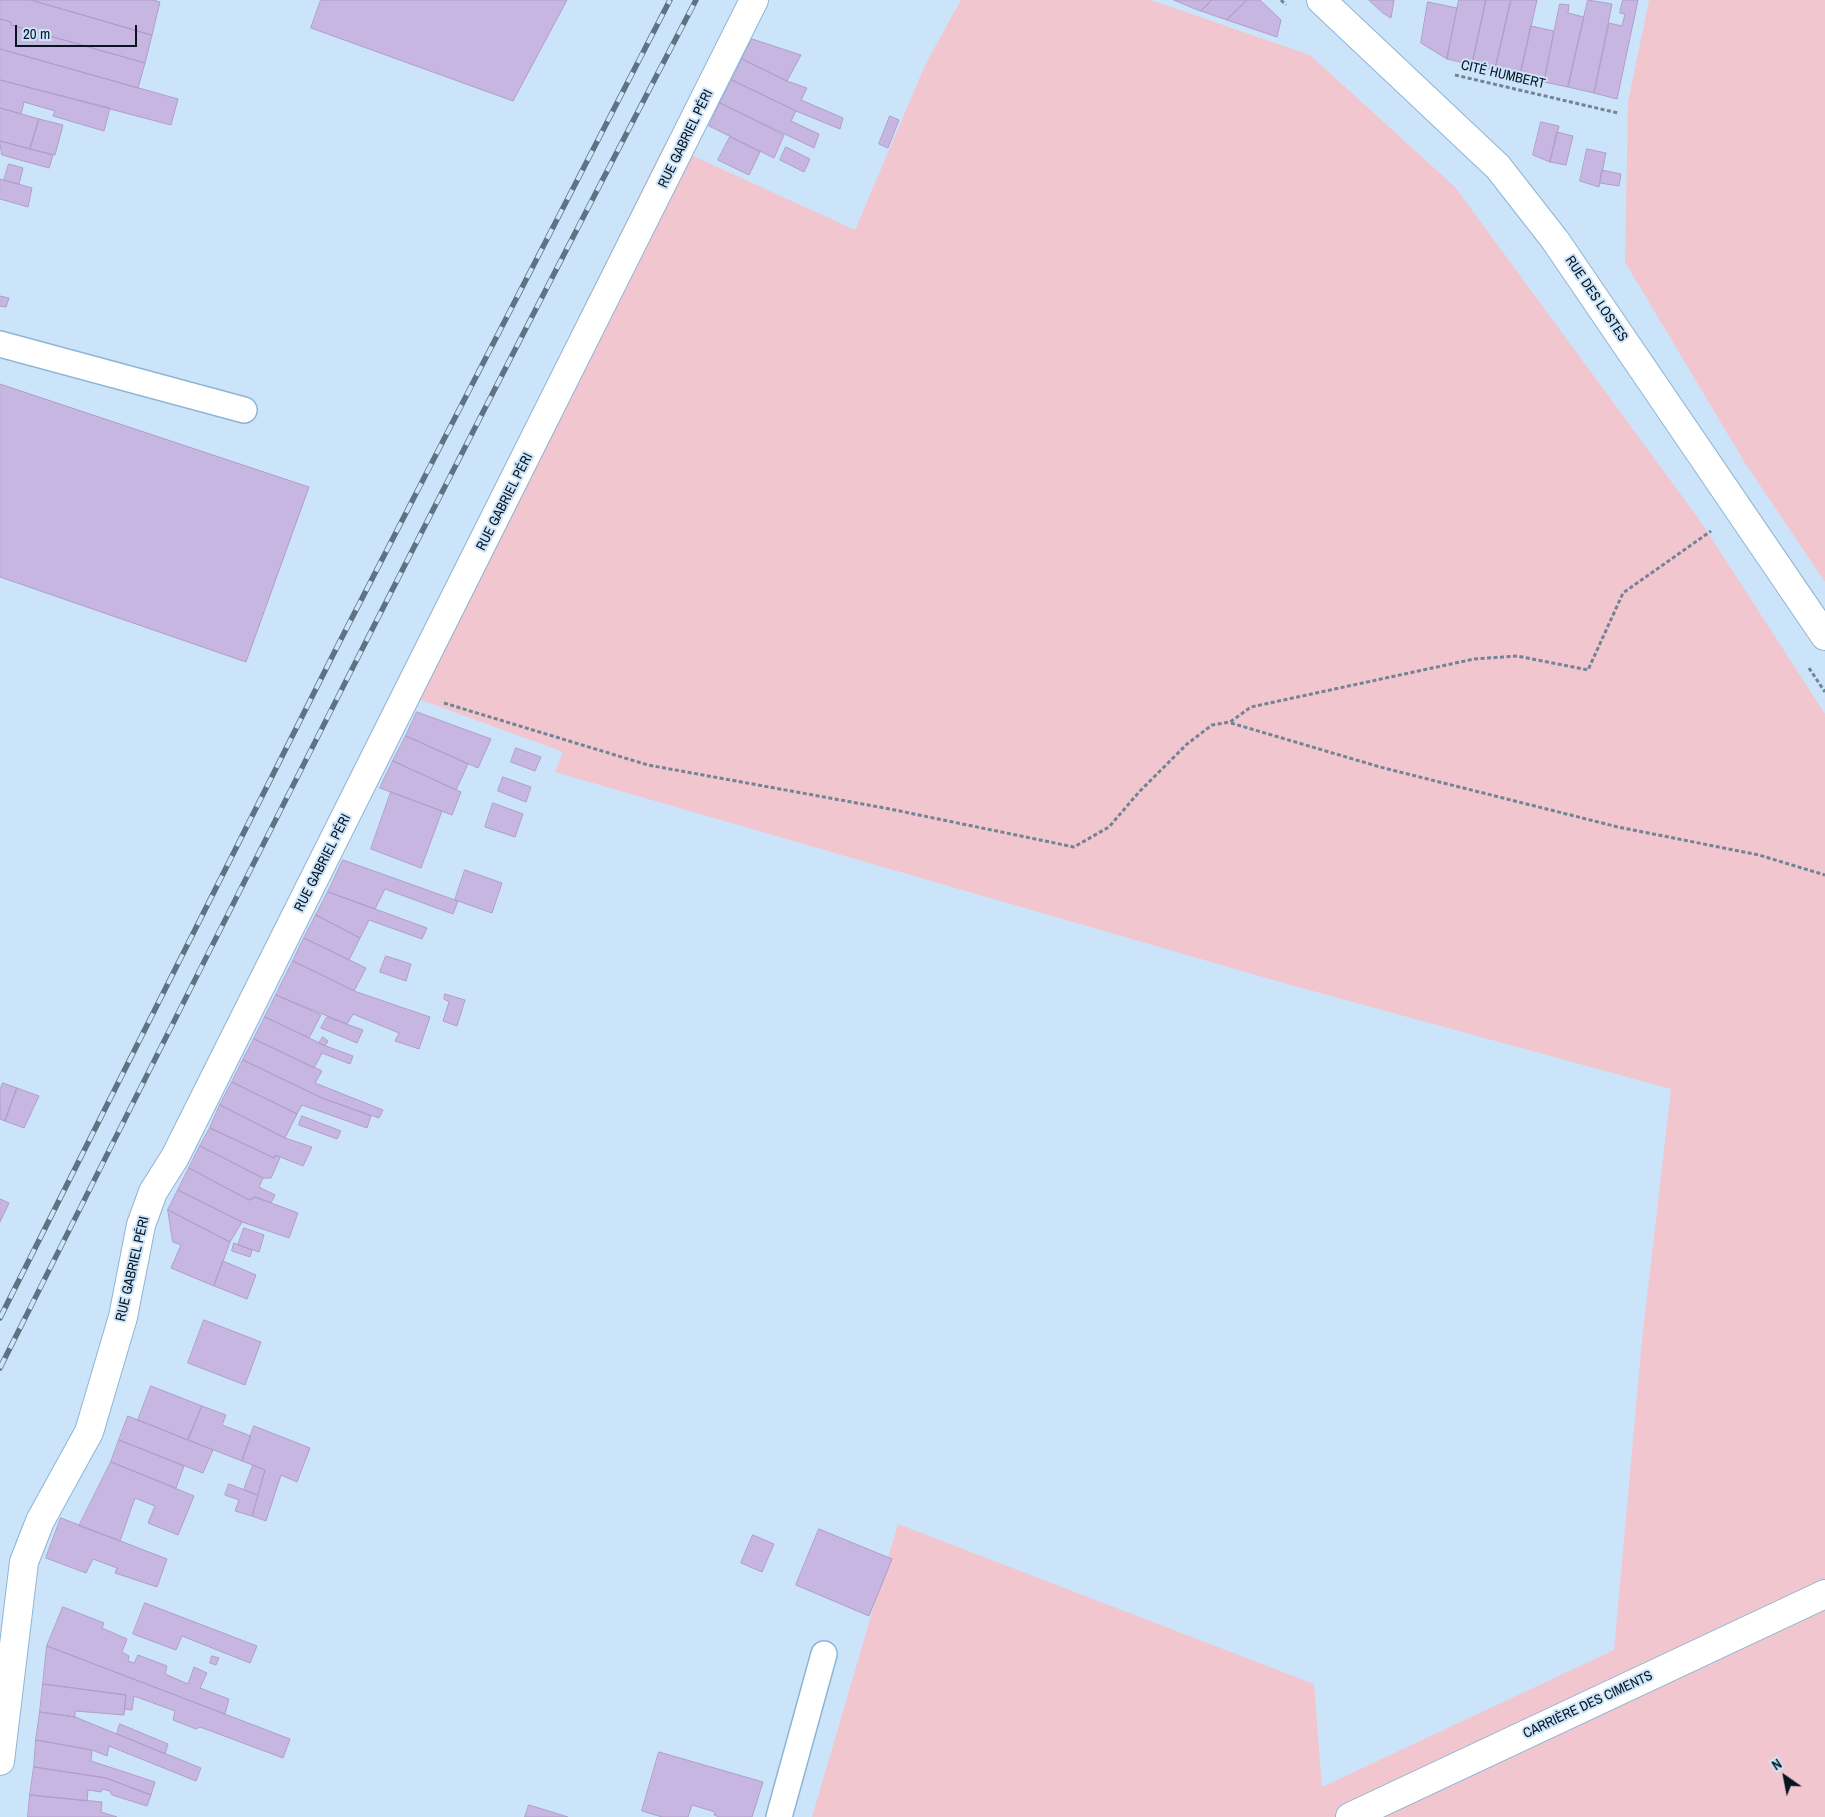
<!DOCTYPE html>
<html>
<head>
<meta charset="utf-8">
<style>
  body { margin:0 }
  #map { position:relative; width:1825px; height:1817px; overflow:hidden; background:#cce4f9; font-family:"Archivo Narrow",sans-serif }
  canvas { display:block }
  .north { position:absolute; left:1760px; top:1752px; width:50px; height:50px; -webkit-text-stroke:4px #cce4f9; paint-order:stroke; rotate:327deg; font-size:14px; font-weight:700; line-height:20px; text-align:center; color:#071521 }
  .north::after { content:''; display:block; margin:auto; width:18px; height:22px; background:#071521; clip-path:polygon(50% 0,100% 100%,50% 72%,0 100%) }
  .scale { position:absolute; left:15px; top:25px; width:122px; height:22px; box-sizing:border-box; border:2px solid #071521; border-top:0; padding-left:6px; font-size:15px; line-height:18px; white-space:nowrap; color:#071521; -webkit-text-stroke:4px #cce4f9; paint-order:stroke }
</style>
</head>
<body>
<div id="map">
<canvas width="1825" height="1817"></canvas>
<div class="north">N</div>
<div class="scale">20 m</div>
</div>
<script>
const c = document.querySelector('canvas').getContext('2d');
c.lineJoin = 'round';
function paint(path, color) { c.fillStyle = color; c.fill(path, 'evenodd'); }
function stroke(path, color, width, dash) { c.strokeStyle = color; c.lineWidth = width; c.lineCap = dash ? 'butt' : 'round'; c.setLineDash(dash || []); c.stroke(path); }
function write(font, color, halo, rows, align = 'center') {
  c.font = font + ' "Archivo Narrow",sans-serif'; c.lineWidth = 4; c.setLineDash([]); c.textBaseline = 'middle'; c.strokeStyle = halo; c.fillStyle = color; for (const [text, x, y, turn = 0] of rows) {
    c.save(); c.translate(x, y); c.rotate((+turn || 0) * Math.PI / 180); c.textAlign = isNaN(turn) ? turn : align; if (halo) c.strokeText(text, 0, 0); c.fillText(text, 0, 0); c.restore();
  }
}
paint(new Path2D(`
  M961,0H1151L1310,55L1455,187L1701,522L1825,714V1817H812L898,1524L1314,1684L1322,1787L1614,1650L1642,1340L1671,1089L1287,984L555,772L563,752L424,701L392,693L665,143L855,230L926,63Z
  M1649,0H1825V582L1745,463L1625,262L1628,102Z`), '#f2c6cf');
const building = new Path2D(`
  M0,0H31L152,35L145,63L11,25V22L0,19Z
  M31,0H153L160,2L152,35Z
  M321,0H567L513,101L311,28Z
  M1174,0H1212L1201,11Z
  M1212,0H1247L1227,20L1201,11Z
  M1247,0H1260L1281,20L1277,37L1227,20Z
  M1369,0H1394L1391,18L1383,13Z
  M1459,0H1486L1472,65L1447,59Z
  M1486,0H1511L1495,70L1472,65Z
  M1511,0H1537L1520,76L1495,70Z
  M1588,0L1612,4L1594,93L1568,87Z
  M1623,0H1638L1617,99L1594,93L1609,23L1622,26L1625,14L1620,13Z
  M1428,2L1457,8L1447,59L1421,43Z
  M1560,4L1569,5L1568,13L1584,17L1568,87L1544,82Z
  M0,19L11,22V25L145,63L138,88L0,49Z
  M1531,26L1554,31L1544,82L1520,76Z
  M752,39L801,55L787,81L742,59Z
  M0,49L178,99L171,125L0,80Z
  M742,59L787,81L807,88L801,100L843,118L840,129L796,111L732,80Z
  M0,80L110,108L104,131L53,116L55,111L24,102L21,114L0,108Z
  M732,80L796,111L791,121L819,134L814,148L720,103Z
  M720,103L784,135L774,158L709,126Z
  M0,108L39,119L30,149L0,141Z
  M890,116L899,120L888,148L879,144Z
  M39,119L63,125L55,155L30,149Z
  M1541,122L1559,126L1550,162L1533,155Z
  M1557,132L1573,136L1566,165L1550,162Z
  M730,137L760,152L749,175L718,160Z
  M0,141L53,155L49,168L2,155Z
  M786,147L810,159L804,172L780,160Z
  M1587,149L1606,153L1599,187L1580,181Z
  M9,164L23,168L19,184L4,180Z
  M1602,170L1621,174L1619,186L1600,183Z
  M0,179L32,188L28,207L0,199Z
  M0,296L9,298L6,307L0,306Z
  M0,384L309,487L246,662L0,577Z
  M417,712L491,739L478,768L406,736Z
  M406,736L468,764L456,790L393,761Z
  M516,748L541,757L535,771L511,762Z
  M393,761L461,792L452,815L380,788Z
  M503,777L531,787L526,802L498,791Z
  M391,792L442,811L421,868L371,849Z
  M493,803L523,814L515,837L485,827Z
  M343,860L455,900L458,901L453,914L385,889L375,909L328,892Z
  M465,870L502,883L492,913L455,900Z
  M328,892L375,909L427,928L422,939L369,920L360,938L316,915Z
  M316,915L360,938L349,960L304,938Z
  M304,938L366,968L354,991L293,961Z
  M386,956L411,964L406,981L380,972Z
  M293,961L357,992L430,1017L419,1049L395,1041L399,1033L353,1014L347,1024L276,995Z
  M445,994L465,1000L457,1026L443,1021L449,1002L444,999Z
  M276,995L321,1015L309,1038L265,1017Z
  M265,1017L326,1046L353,1056L350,1064L322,1053L314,1068L254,1039Z
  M327,1017L363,1030L357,1043L321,1028Z
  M323,1037L328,1041L325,1046L319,1043Z
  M254,1039L322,1071L315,1083L383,1110L379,1118L322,1098L243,1060Z
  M243,1060L322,1098L371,1116L367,1128L302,1105L297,1114L232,1082Z
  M232,1082L297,1114L285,1138L220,1105Z
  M3,1083L17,1088L5,1121L0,1119V1090Z
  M17,1088L39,1096L24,1128L5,1121Z
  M220,1105L285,1138L312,1147L303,1166L275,1155L274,1158L210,1128Z
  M302,1116L341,1131L337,1139L299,1125Z
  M210,1128L274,1158L275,1155L280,1158L271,1178H263L200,1146Z
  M200,1146L263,1178L259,1187L275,1195L271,1203L255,1197L249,1200L189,1168Z
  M189,1168L249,1200L255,1197L298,1213L289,1238L242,1222L178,1190Z
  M178,1190L242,1222L230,1242L168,1210Z
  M0,1199L9,1203L0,1222Z
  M168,1210L230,1242L214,1286L171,1268L181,1245L173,1242Z
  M244,1228L264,1235L259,1252L238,1245Z
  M234,1243L252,1250L250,1257L232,1251Z
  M223,1261L256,1275L247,1299L214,1286Z
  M204,1320L261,1342L245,1385L188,1363Z
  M151,1386L202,1406L188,1440L138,1420Z
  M202,1406L226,1415L222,1425L251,1436L242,1461L188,1440Z
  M128,1416L213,1450L203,1473L119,1440Z
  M254,1426L310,1448L297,1482L281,1475L266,1521L252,1516L265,1470L242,1461Z
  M119,1440L184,1466L176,1488L111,1462Z
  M111,1462L194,1496L178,1535L148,1523L155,1506L135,1498L120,1541L79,1526Z
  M253,1465L265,1470L258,1495L244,1490Z
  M229,1484L258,1495L252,1516L235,1511L239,1500L225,1495Z
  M61,1518L167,1559L157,1587L115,1573L117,1568L93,1559L86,1573L46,1558Z
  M819,1529L892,1559L869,1616L796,1585Z
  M753,1535L774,1544L762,1572L741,1563Z
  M145,1603L257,1646L250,1663L182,1636L176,1650L133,1634Z
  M63,1607L104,1623L102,1628L127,1639L122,1652L129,1656L128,1661L134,1663L138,1655L167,1666L165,1674L188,1684L194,1667L207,1673L200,1688L229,1699L225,1714L47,1646Z
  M47,1646L290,1739L283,1758L200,1727L196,1729L173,1720L175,1711L134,1696L132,1710L124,1709L126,1695L43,1684Z
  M212,1656L219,1658L216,1665L210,1663Z
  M43,1684L126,1695L124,1715L75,1711V1717L40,1712Z
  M40,1712L75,1717L201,1768L196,1781L109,1746L107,1756L92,1750L36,1740Z
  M120,1724L168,1744L165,1754L117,1734Z
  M36,1740L92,1750L91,1761L155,1782L151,1795L106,1778L34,1767Z
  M659,1752L763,1782L752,1817H719L714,1815L715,1812L692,1805L688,1817H662L642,1811Z
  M34,1767L106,1778L151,1795L147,1806L112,1795L110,1791L102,1789L101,1792L88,1790L87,1801L30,1795Z
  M30,1795L102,1802L101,1812L117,1817H28Z
  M529,1805L568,1817H525Z`);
paint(building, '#c7b6e1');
stroke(building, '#af9ec8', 1);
const lane = new Path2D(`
  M0,344L244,410
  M779,1817L824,1654`);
const street = new Path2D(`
  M1321,0L1498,167L1555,240L1825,636
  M0,1761L24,1562L40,1521L89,1432L123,1317L141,1225L153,1192L175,1157C369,772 563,387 754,0
  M1350,1817L1825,1594`);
stroke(lane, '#8eb5d5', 28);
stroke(street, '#8eb5d5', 30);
stroke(new Path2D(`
  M1281,0L1286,5
  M1455,75L1618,113
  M1809,668L1825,692
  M444,703L648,765L890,809L1074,847L1109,827L1139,792L1187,744L1212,725L1230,722L1251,707L1474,659L1517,656L1588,670L1623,593L1711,531
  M1231,723L1380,767L1618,827L1759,855L1825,875`), '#718495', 3, [4, 2.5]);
stroke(lane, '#fff', 25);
stroke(street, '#fff', 28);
const rail = new Path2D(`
  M0,1318L337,647L670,0
  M0,1368C229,911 459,454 696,0`);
stroke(rail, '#5f7282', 5.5);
stroke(rail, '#cce4f9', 4, [11]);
write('14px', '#071521', '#cce4f9', [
  ["CITÉ HUMBERT",1503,75,13],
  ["RUE GABRIEL PÉRI",686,139,-64],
  ["RUE DES LOSTES",1596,299,56],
  ["RUE GABRIEL PÉRI",505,502,-63],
  ["RUE GABRIEL PÉRI",323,863,-63],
  ["RUE GABRIEL PÉRI",133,1269,-77],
  ["CARRIÈRE DES CIMENTS",1588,1705,-25]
]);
</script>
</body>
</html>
